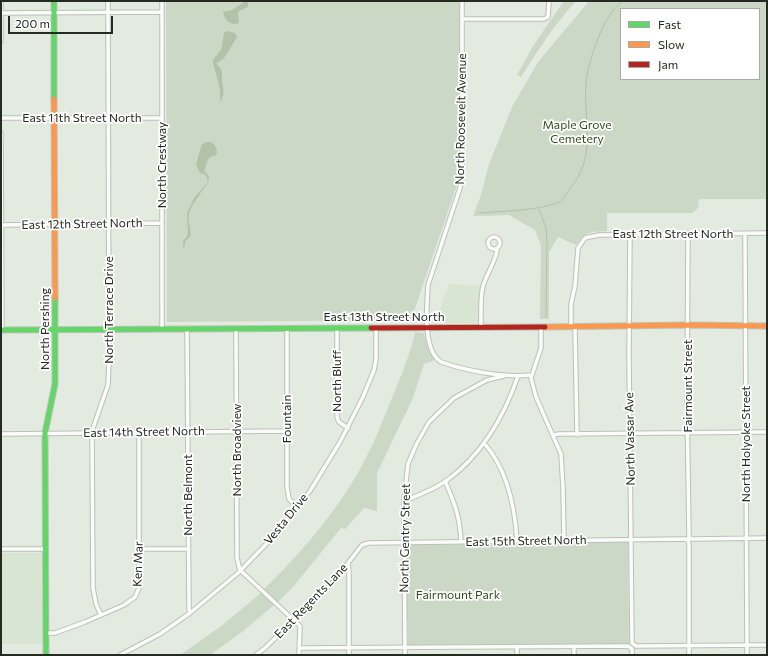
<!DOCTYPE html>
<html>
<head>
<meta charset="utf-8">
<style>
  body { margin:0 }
  #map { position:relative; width:768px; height:656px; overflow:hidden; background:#e3eae0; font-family:Commissioner,sans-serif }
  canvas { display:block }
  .frame { position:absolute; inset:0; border:2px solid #252a23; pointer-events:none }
  .legend { position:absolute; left:620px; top:8px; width:140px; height:72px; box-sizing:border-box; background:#fff; border:1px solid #a8aaa7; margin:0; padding:5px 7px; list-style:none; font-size:12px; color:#252a23 }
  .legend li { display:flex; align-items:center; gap:8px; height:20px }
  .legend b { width:20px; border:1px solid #a8aaa7 }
  .scale { position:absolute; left:8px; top:16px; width:105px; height:18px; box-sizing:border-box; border:2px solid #252a23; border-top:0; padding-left:5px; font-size:12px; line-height:14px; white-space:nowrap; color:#252a23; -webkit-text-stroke:3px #fff; paint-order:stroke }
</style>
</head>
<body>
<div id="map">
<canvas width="768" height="656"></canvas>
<div class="frame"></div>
<ul class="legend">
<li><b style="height:5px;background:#63d668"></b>Fast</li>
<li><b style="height:5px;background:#ff974d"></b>Slow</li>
<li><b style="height:5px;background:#b3261e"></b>Jam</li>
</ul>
<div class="scale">200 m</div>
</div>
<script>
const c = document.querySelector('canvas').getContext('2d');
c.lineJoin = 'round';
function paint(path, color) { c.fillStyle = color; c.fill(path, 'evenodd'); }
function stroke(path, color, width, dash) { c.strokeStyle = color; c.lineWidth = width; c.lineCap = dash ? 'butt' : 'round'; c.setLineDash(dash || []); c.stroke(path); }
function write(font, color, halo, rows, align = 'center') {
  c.font = font + ' Commissioner,sans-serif'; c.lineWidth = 3.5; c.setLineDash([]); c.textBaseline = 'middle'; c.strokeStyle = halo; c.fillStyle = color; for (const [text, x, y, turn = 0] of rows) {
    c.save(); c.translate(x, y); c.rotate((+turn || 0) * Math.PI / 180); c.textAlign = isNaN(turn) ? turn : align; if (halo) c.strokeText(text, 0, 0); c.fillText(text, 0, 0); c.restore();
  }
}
paint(new Path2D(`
  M449,284L481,286L478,322L472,323H438L439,311Z
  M1,553H44V644H1Z`), '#d9e5d3');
paint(new Path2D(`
  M166,1H460L458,178L456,188L411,320L167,322Z
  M564,1H576C555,24 538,50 521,77L517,75L533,46Z
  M589,1H767V199H699L698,208L692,213H607V231C591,232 586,231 576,245L558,237L549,252V319H540L541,245L535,230L509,215L473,216L481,195L489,164L513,105L538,62ZM621,9H759V79H621Z
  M415,332L424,333L428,348L435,360L424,364L413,398L377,473V511L364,508L345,529L341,528L293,587L278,602L264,589C296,558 326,524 350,486C368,458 381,426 393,395C402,375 410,354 415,332Z
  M628,542L629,644L408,645V620L406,617L407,595V545Z
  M261,593L274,605L242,632L210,655H180L220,627Z`), '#ccd8c6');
paint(new Path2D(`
  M245,1H248V7L239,11L238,14L239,23C231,27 224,19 223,12L232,10Z
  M227,31L235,33L237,37L224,58L217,63V65C223,69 222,73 222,80C223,91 226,91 220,102V89L213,63V60L221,50L224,33Z
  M207,142C214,141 217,147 217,153L215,156C206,156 207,165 204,171C215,179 205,186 200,194C196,199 191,207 189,213C188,220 190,228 191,235L185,242L184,251L183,241L187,237L188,232L187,213L194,198L208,182L206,175L200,173L196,164L202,144Z`), '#b1c2a8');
stroke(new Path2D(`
  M539,209L546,228L547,241L546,317
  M479,213C503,211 535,211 557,203C562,201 566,194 569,190C598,156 583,121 586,82C588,64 595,44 603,27C608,18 614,7 623,1`), '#b1c2a8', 1);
const street = new Path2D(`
  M162,1V329
  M462,1V178L460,188L428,285C427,305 422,350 441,362C467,371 505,378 531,375
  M1,13L162,12
  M462,19H544L548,17L549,1
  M1,41V1
  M1,118H162
  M1,133L2,330
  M1,225L162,223
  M688,233L687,400L689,538L692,539L767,538
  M630,234L629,355L632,643L636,646L767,645
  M745,234L747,655
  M488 243a6 6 0 1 1 12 0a6 6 0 1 1-12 0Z
  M481,327C481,313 480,299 483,286C486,275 498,257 497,248
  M541,327V348L531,378L536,397L561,454L563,488L564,541
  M571,327V304L575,286L578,248L585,238L599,235L767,233
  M575,327L577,435
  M236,328L237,558L240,570L300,626L299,655
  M287,328V487L289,499L297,507
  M337,328V417L339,422L348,428
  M187,329L189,609L190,613
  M1,434L287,431
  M553,435L559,434L767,432
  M484,443C508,470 515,507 517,541
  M445,481C455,504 460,517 461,542
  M404,501C419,495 433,490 446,481C482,455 504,417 518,376
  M1,549H46
  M140,549H188
  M348,564L349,572V655
  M101,615L96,604L93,588L92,431L108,385L109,363L108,1
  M46,633H55L85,622L124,605L135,597L139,588V433
  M517,647V655
  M299,648L628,646L632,649V655
  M120,655L160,634L190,613L238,573L276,534L310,491L340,442L363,397L374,370L376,359V328
  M256,655L265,648L334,581L362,545L369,543L685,539L688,540L689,544V655
  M405,655L404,500L408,464L416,445L429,422L454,398L487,380L504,376
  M574,655V646`);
const fast = new Path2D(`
  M54,1V99
  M1,330L371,328
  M46,655L45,433L55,384V298`);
const slow = new Path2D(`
  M54,99L55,298
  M545,327L688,325L767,326`);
const jam = new Path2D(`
  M371,328L545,327`);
stroke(street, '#bbc1b9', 5.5);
stroke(fast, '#bbc1b9', 7);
stroke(slow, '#bbc1b9', 7);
stroke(jam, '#bbc1b9', 7);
stroke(street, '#fbfcfa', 3.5);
stroke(fast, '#63d668', 5);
stroke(slow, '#ff974d', 5);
stroke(jam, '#b3261e', 5);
write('12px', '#252a23', '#fff', [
  ["East 11th Street North",82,118],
  ["North Roosevelt Avenue",461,119,-89],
  ["North Crestway",162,165,-90],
  ["East 12th Street North",82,224,-1],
  ["East 12th Street North",673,234],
  ["North Terrace Drive",109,310,-90],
  ["East 13th Street North",384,317],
  ["North Pershing",45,329,-90],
  ["North Bluff",337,381,-90],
  ["Fairmount Street",688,386,-90],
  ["Fountain",287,419,-90],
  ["East 14th Street North",144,432,-1],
  ["North Vassar Ave",630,439,-91],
  ["North Holyoke Street",746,444,-90],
  ["North Broadview",237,450,-90],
  ["North Belmont",188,495,-90],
  ["Vesta Drive",286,519,-51],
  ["North Gentry Street",405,538,-89],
  ["East 15th Street North",526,541,-1],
  ["Ken Mar",138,564,-88],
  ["East Regents Lane",311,601,-46]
]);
write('12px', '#2e4c1a', '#fff', [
  ["Maple Grove",577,125],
  ["Cemetery",577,139],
  ["Fairmount Park",458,595]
]);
</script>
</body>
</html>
